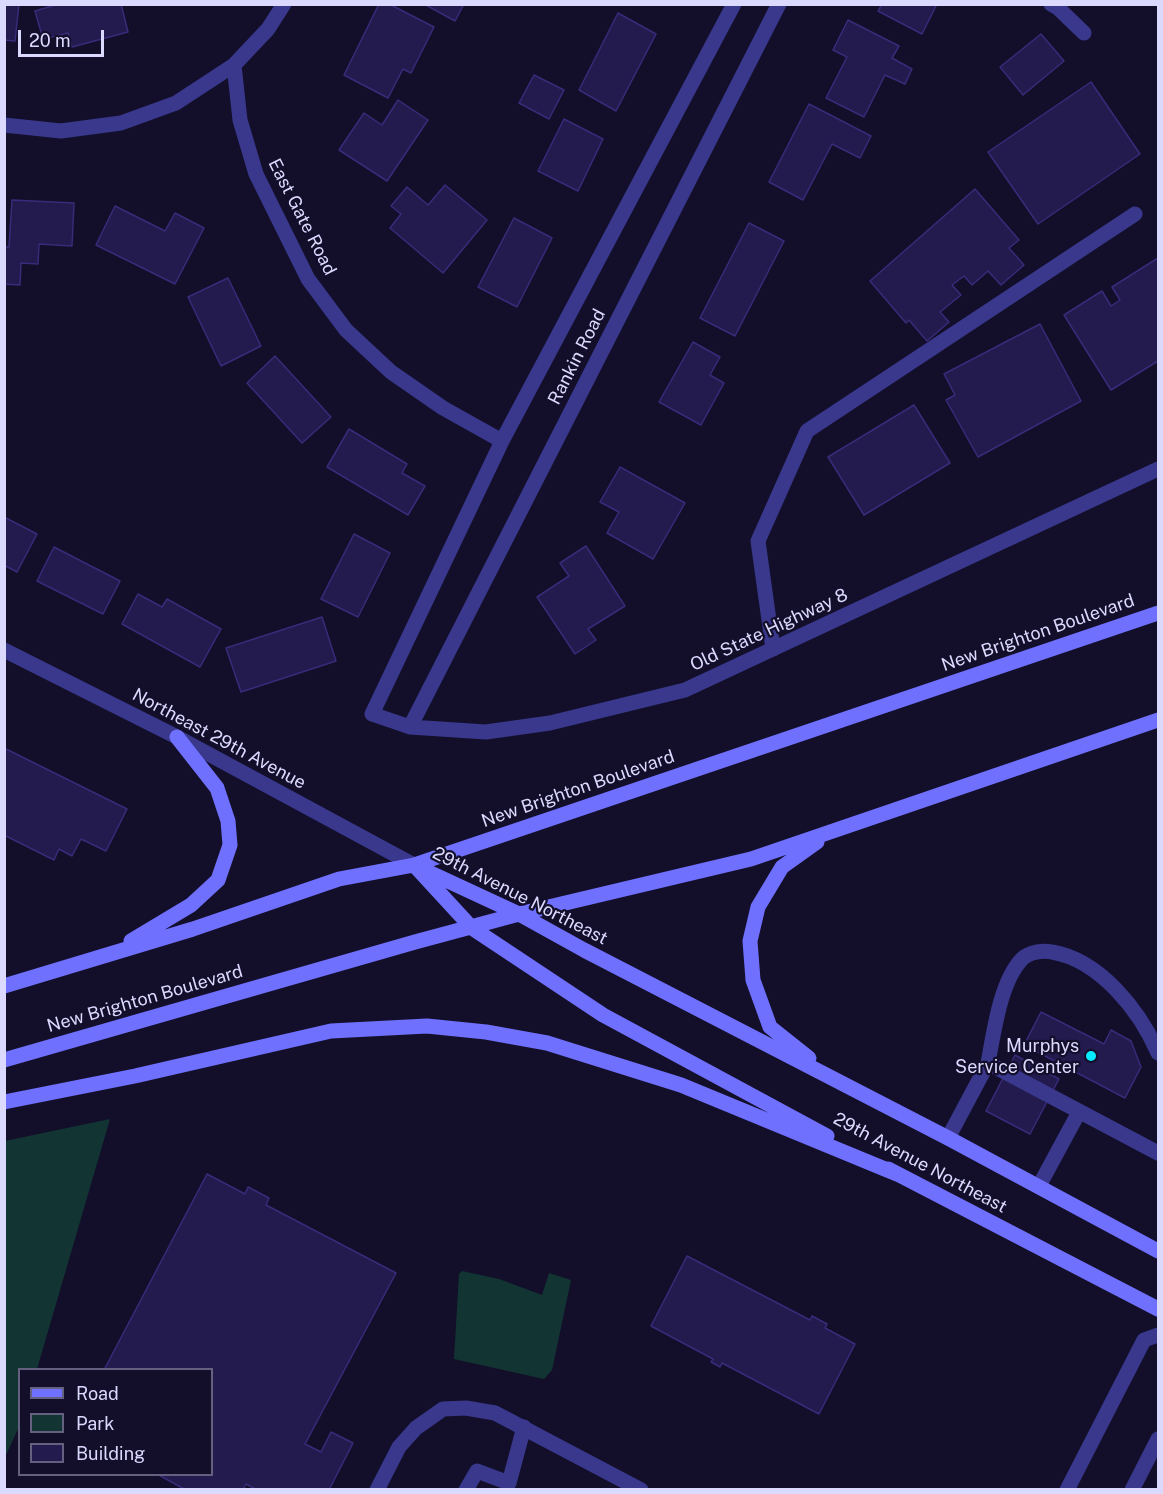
<!DOCTYPE html>
<html>
<head>
<meta charset="utf-8">
<style>
  body { margin:0 }
  #map { position:relative; width:1163px; height:1494px; overflow:hidden; background:#130f2b; font-family:"Public Sans",sans-serif }
  canvas { display:block }
  .frame { position:absolute; inset:0; border:6px solid #dcd9ff; pointer-events:none }
  .legend { position:absolute; left:18px; top:1368px; width:195px; height:108px; box-sizing:border-box; background:#130f2b; border:2px solid #636080; margin:0; padding:8px 10px; list-style:none; font-size:18px; color:#dcd9ff }
  .legend li { display:flex; align-items:center; gap:12px; height:30px }
  .legend b { width:30px; border:2px solid #636080 }
  .scale { position:absolute; left:18px; top:30px; width:86px; height:27px; box-sizing:border-box; border:3px solid #dcd9ff; border-top:0; padding-left:8px; font-size:18px; line-height:21px; white-space:nowrap; color:#dcd9ff; -webkit-text-stroke:4px #130f2b; paint-order:stroke }
</style>
</head>
<body>
<div id="map">
<canvas width="1163" height="1494"></canvas>
<div class="frame"></div>
<ul class="legend">
<li><b style="height:8px;background:#7070ff"></b>Road</li>
<li><b style="height:16px;background:#123533"></b>Park</li>
<li><b style="height:16px;background:#231a4d"></b>Building</li>
</ul>
<div class="scale">20 m</div>
</div>
<script>
const c = document.querySelector('canvas').getContext('2d');
c.lineJoin = 'round';
function paint(path, color) { c.fillStyle = color; c.fill(path, 'evenodd'); }
function stroke(path, color, width, dash) { c.strokeStyle = color; c.lineWidth = width; c.lineCap = dash ? 'butt' : 'round'; c.setLineDash(dash || []); c.stroke(path); }
function write(font, color, halo, rows, align = 'center') {
  c.font = font + ' "Public Sans",sans-serif'; c.lineWidth = 4.5; c.setLineDash([]); c.textBaseline = 'middle'; c.strokeStyle = halo; c.fillStyle = color; for (const [text, x, y, turn = 0] of rows) {
    c.save(); c.translate(x, y); c.rotate((+turn || 0) * Math.PI / 180); c.textAlign = isNaN(turn) ? turn : align; if (halo) c.strokeText(text, 0, 0); c.fillText(text, 0, 0); c.restore();
  }
}
paint(new Path2D(`
  M110,1119L37,1369L20,1370L19,1427L5,1457V1141Z
  M462,1271L499,1279L542,1295L549,1273L571,1280L552,1370L544,1379L454,1359L459,1274Z`), '#123533');
const building = new Path2D(`
  M4,4H19L15,41L4,40Z
  M59,4H121L128,32L72,47L68,33L43,39L35,11Z
  M379,4H389L434,27L411,73L403,69L388,98L344,75Z
  M424,4H464L455,21Z
  M882,4H937L922,34L878,11Z
  M618,13L656,34L616,111L579,90Z
  M848,20L899,46L892,58L912,69L905,84L885,75L864,117L826,98L847,57L833,50Z
  M1041,34L1064,61L1023,95L1000,67Z
  M534,75L564,90L549,119L519,103Z
  M1091,82L1140,154L1038,224L988,152Z
  M398,100L428,120L387,181L339,150L364,113L382,125Z
  M809,104L871,136L860,158L832,144L803,200L769,182Z
  M564,119L603,139L578,191L538,171Z
  M445,185L487,220L443,273L390,228L401,214L391,206L407,187L428,205Z
  M975,189L1019,240L1009,248L1024,265L1001,285L988,271L972,285L964,276L952,285L961,295L940,312L949,322L927,341L909,320L906,323L870,281Z
  M12,200L74,203L72,246L39,244L38,264L21,263L20,285L4,284V247H9Z
  M115,206L165,231L175,213L204,228L175,284L96,245Z
  M514,218L552,238L517,307L478,287Z
  M749,223L784,241L735,336L700,318Z
  M1158,258V361L1111,390L1064,315L1102,291L1111,306L1120,300L1112,287Z
  M228,278L261,346L221,366L188,297Z
  M1040,324L1081,401L978,457L946,400L955,395L944,374Z
  M693,342L720,357L710,375L724,383L701,425L659,402Z
  M275,356L331,417L302,443L247,383Z
  M914,405L950,463L864,515L828,457Z
  M349,429L407,464L402,473L425,486L408,515L327,467Z
  M620,467L685,503L653,559L607,533L619,512L600,502Z
  M4,517L37,534L17,572L4,565Z
  M354,534L390,553L358,617L321,599Z
  M586,546L625,606L588,629L596,640L575,654L537,597L569,576L560,563Z
  M54,547L120,581L103,614L37,581Z
  M138,594L162,607L167,599L221,629L200,667L122,624Z
  M322,617L336,661L241,692L226,648Z
  M4,748L127,809L106,851L81,839L72,856L59,849L54,860L4,835Z
  M1041,1012L1104,1044L1111,1030L1131,1041L1141,1067L1125,1098L1024,1045Z
  M1015,1055L1059,1079L1030,1134L986,1111Z
  M207,1174L245,1194L248,1187L269,1198L266,1205L396,1273L305,1444L321,1452L331,1432L353,1443L329,1490H257L246,1484L243,1490H186L157,1474H212V1370H104Z
  M687,1256L810,1320L812,1316L827,1324L825,1328L855,1344L819,1414L722,1363L720,1367L711,1362L713,1359L651,1326Z`);
paint(building, '#231a4d');
stroke(building, '#392b7a', 1.5);
stroke(new Path2D(`
  M1051,4L1058,8L1084,33
  M773,649L758,541L807,431L1135,214
  M988,1063C994,1032 1000,982 1022,959C1029,952 1043,950 1052,952C1100,960 1140,1011 1158,1053
  M948,1138L988,1063L1158,1153
  M1039,1186L1079,1112
  M466,1490L477,1471L509,1483L524,1427`), '#39388c', 15);
stroke(new Path2D(`
  M734,4L502,441L372,714L410,727L486,732L550,723L685,690L1158,469
  M234,65L240,120L256,174L308,279L346,330L391,372L443,408L502,441
  M4,125L61,131L121,123L176,103L234,65L268,29L284,4
  M410,727L779,4
  M377,1490L399,1447L416,1428L443,1409L466,1408L495,1413L641,1490
  M1067,1490L1144,1340L1158,1335
  M1132,1490L1158,1439`), '#39388c', 15);
stroke(new Path2D(`
  M4,650L177,737L414,865`), '#39388c', 15);
stroke(new Path2D(`
  M414,865L472,928L603,1015L827,1136
  M422,869L519,914L584,950L948,1138L1158,1251
  M131,941L191,905L218,880L230,845L228,821L217,788L177,737
  M4,986L193,929L339,879L414,865L1158,613
  M809,1058L770,1027L753,980L750,941L758,907L782,867L817,842
  M4,1060L415,942L519,914L751,859L1158,720
  M4,1102L135,1076L331,1031L427,1026L486,1032L547,1043L681,1085L897,1174
  M888,1169L1158,1309`), '#7070ff', 15);
for (const [x, y, r, color] of [
  [1091,1056,6,"#05ecff"]
]) { const dot = new Path2D(); dot.arc(x, y, r, 0, 2 * Math.PI); c.fillStyle = color; c.fill(dot); stroke(dot, '#130f2b', 2); }
write('18px', '#dcd9ff', '#130f2b', [
  ["East Gate Road",302,217,63],
  ["Rankin Road",577,357,-63],
  ["Old State Highway 8",769,630,-25],
  ["New Brighton Boulevard",1038,633,-19],
  ["Northeast 29th Avenue",219,739,28],
  ["New Brighton Boulevard",578,789,-19],
  ["29th Avenue Northeast",520,896,27],
  ["New Brighton Boulevard",145,999,-16],
  ["29th Avenue Northeast",920,1163,28]
]);
write('18px', '#dcd9ff', '#130f2b', [
  ["Murphys",1079,1046],
  ["Service Center",1079,1067]
], 'right');
</script>
</body>
</html>
